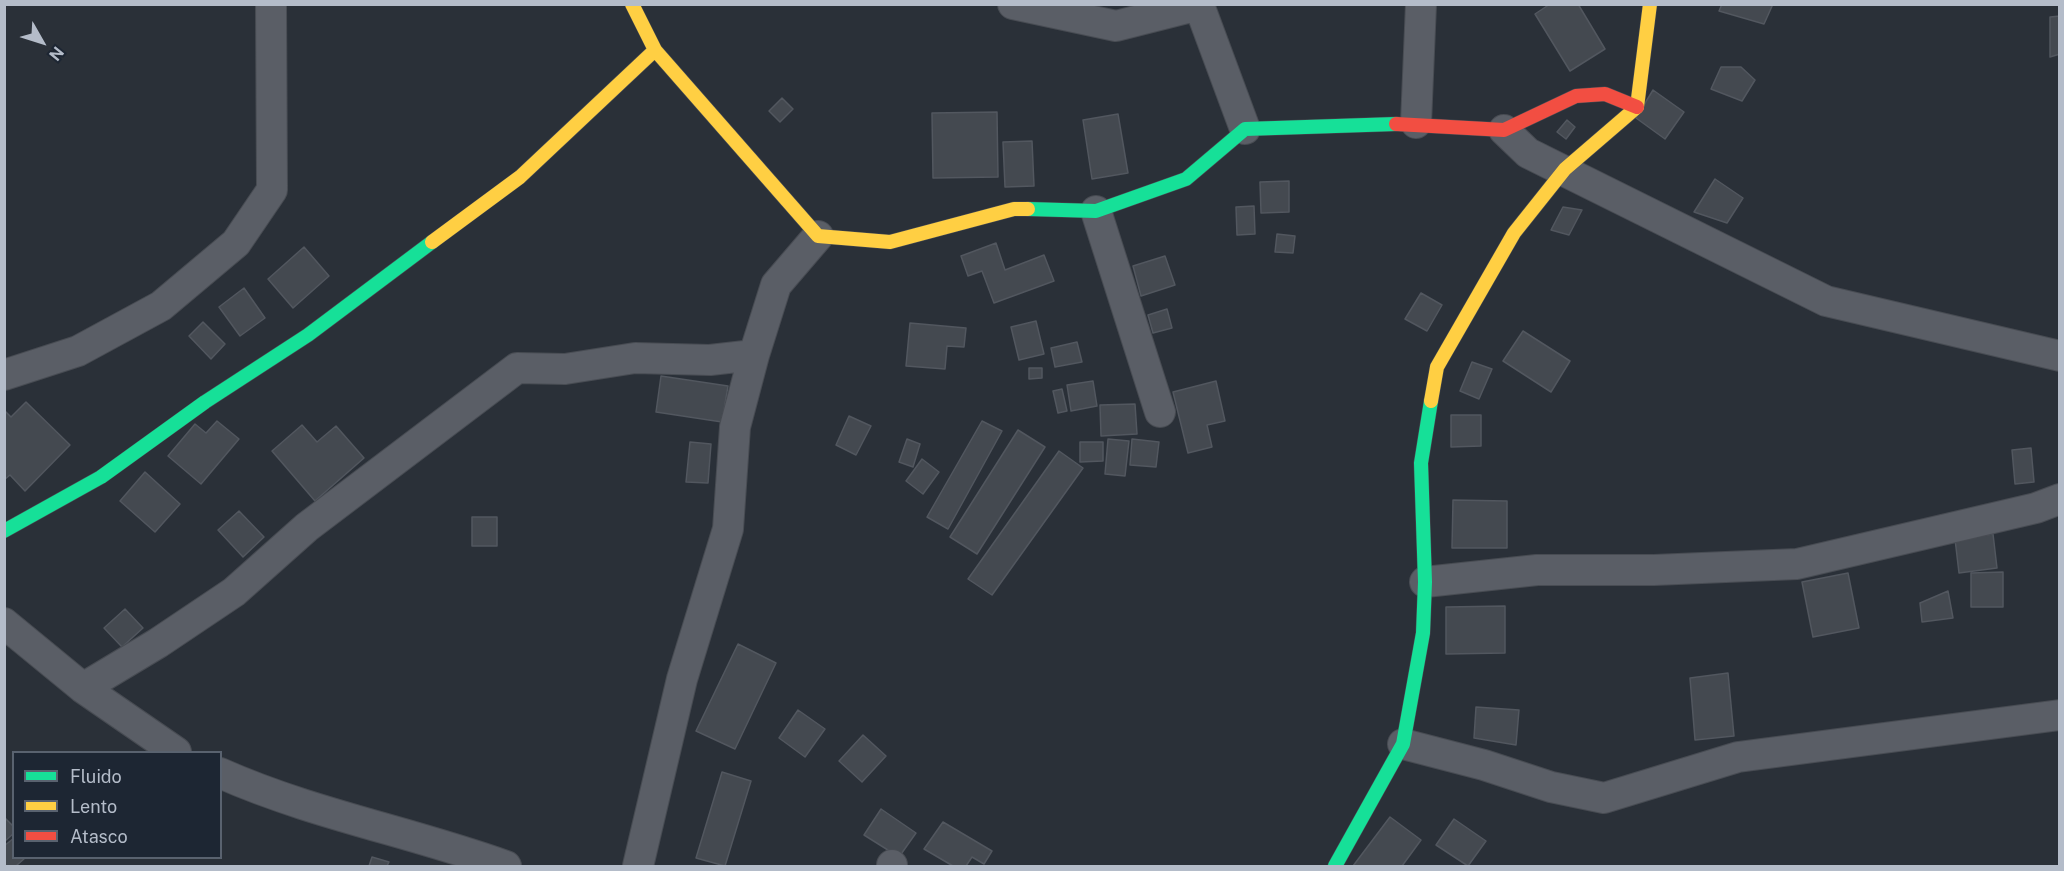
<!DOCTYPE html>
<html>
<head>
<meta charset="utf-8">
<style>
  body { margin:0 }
  #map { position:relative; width:2064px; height:871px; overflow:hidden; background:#2a3038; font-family:"Public Sans",sans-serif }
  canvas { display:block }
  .frame { position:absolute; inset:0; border:6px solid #b4bcc9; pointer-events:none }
  .legend { position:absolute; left:12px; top:751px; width:210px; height:108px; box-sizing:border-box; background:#1d2633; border:2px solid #59626f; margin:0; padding:8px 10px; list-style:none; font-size:18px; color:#b4bcc9 }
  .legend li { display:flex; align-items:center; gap:12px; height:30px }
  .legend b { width:30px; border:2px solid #59626f }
  .north { position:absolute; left:12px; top:12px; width:60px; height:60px; -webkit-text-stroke:4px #1d2633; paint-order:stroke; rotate:129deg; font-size:16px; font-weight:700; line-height:24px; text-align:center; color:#b4bcc9 }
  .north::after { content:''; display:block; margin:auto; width:21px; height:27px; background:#b4bcc9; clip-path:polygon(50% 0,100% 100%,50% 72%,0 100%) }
</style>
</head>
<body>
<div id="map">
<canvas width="2064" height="871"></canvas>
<div class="frame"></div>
<ul class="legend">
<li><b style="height:8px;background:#16e098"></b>Fluido</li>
<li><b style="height:8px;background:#ffcf43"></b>Lento</li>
<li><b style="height:8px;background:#f24e42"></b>Atasco</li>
</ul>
<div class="north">N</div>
</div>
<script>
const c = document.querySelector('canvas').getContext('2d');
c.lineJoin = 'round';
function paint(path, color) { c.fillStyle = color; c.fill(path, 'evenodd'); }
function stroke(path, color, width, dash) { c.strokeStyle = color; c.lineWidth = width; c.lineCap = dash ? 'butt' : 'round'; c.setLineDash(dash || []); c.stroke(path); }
const building = new Path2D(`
  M1550,4H1578L1605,49L1570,71L1535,14Z
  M1722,4H1773L1764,24L1719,11Z
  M2060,16V54L2050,57V17Z
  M1721,67H1741L1755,80L1742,101L1711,89Z
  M1653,90L1684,112L1665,139L1636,118Z
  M782,98L793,109L780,122L769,111Z
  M997,112L998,177L933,178L932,113Z
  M1118,114L1128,173L1092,179L1083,120Z
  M1567,120L1575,127L1566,139L1557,132Z
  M1032,141L1034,186L1005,187L1003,142Z
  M1715,179L1743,198L1727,223L1694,212Z
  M1289,181V212L1261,213L1260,182Z
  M1254,206L1255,234L1237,235L1236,207Z
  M1563,207L1582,210L1569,235L1551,230Z
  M1277,234L1295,236L1293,253L1275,252Z
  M996,243L1005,270L1044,255L1054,281L994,303L982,271L968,276L961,256Z
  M304,247L329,276L293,308L268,279Z
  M1165,256L1175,285L1141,296L1133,266Z
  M244,288L265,318L240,336L219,307Z
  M1421,293L1442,305L1427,331L1405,319Z
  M1167,309L1172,328L1153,333L1148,315Z
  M1036,321L1044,354L1019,360L1011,327Z
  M203,322L225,344L211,359L189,336Z
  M910,323L966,328L964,347L947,346L945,369L906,366Z
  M1523,331L1570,361L1551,392L1503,361Z
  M1077,342L1082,362L1055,367L1051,348Z
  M1472,362L1492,369L1479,399L1460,391Z
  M1029,368H1042V378L1029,379Z
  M661,376L728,386L722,422L656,412Z
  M1093,381L1097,406L1071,411L1067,385Z
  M1216,381L1225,421L1207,425L1212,447L1188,453L1173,392Z
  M1062,389L1067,411L1058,413L1053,391Z
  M26,402L70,445L25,491L10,475L4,480V410L11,417Z
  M1135,404L1137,434L1101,436L1100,405Z
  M1451,415H1481V446L1451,447Z
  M849,416L871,426L856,455L836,445Z
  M217,421L239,439L201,484L168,456L195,424L206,433Z
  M982,421L1002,431L948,529L927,517Z
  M302,425L317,442L336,426L364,458L315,501L272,451Z
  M1018,430L1045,447L977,554L950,537Z
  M907,439L920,444L913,467L899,462Z
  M1108,439L1129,441L1125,476L1105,474Z
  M1132,439L1159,442L1156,467L1130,465Z
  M690,442L711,444L708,483L686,482Z
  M1080,442H1103V461L1080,462Z
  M2031,448L2034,482L2015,484L2012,450Z
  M1059,451L1083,468L992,595L968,579Z
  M922,459L939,472L923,494L906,481Z
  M145,472L180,504L155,532L120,501Z
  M1453,500L1507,501V548H1452Z
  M239,511L264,537L243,557L218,530Z
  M472,517H497V546H472Z
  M1993,534L1997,568L1959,573L1955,539Z
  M2003,572V607H1971V573Z
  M1848,573L1859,628L1813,637L1802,582Z
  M1948,591L1953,618L1922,622L1920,603Z
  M1505,606V653L1446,654V607Z
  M125,609L143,628L122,647L104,628Z
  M738,644L776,663L735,749L696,731Z
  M1728,673L1734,736L1695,740L1690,678Z
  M1476,707L1519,710L1516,745L1474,738Z
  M798,710L825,729L805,757L779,738Z
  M863,735L886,756L862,782L839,761Z
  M722,772L751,781L725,866L696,858Z
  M881,809L916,833L899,857L864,835Z
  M4,817L14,827V833L4,842Z
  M1390,817L1421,840L1402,866H1353Z
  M1454,819L1486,841L1468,866L1436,845Z
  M943,822L992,851L984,864L972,857L966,866H953L924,849Z
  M14,838V858H25L16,866H4V846Z
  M372,857L389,862L387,866H369Z`);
paint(building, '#444950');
stroke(building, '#52575f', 1.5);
const street = new Path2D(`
  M1013,4L1116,26L1199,5L1245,129
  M1416,123L1421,4
  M1504,130L1528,153L1826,301L2060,356
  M1096,211L1160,412
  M4,375L78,351L161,306L236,243L272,190L271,4
  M1425,582L1537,570H1654L1797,564L2036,508L2060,499
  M4,623L83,688L176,752
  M83,688L158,643L234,592L307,527L517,368L565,369L635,358L710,360L754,355
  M1403,744L1484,765L1551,787L1604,798L1738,757L2060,715
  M220,773C312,814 412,832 506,866
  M638,866L682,679L728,529L735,427L754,355L776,285L818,236
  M892,866V865`);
const fast = new Path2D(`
  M1028,209L1096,211L1186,179L1245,129L1396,124
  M4,531L101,477L205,402L308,335L432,242
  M1335,866L1403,744L1423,633L1425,582L1421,463L1431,401`);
const slow = new Path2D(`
  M632,4L655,50L818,236L890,242L1014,209H1028
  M432,242L520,177L655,50
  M1431,401L1437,367L1514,233L1565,169L1637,107L1650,4`);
const jam = new Path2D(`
  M1396,124L1504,130L1576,96L1605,94L1637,107`);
stroke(street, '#484c53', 32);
stroke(fast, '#484c53', 15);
stroke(slow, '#484c53', 15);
stroke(jam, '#484c53', 15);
stroke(street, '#5a5e66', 30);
stroke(fast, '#16e098', 14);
stroke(slow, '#ffcf43', 14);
stroke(jam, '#f24e42', 14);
</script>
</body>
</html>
